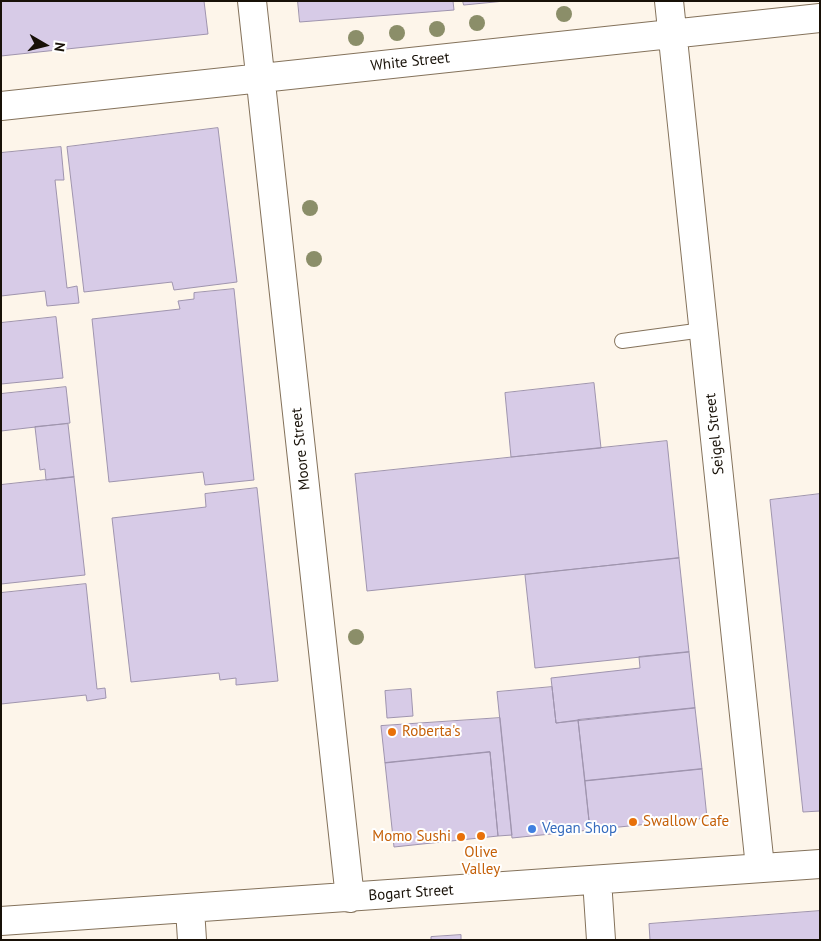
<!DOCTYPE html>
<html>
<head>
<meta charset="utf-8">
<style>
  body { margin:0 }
  #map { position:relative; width:821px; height:941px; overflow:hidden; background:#fdf5ea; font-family:"PT Sans",sans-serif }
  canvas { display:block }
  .frame { position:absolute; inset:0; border:2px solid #181108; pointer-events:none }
  .north { position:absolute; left:20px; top:20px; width:50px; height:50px; -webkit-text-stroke:4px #fff; paint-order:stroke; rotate:98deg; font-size:14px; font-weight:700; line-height:20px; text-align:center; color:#181108 }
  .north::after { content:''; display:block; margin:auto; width:18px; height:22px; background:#181108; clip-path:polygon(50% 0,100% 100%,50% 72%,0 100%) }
</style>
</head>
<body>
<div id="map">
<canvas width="821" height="941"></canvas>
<div class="frame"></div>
<div class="north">N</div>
</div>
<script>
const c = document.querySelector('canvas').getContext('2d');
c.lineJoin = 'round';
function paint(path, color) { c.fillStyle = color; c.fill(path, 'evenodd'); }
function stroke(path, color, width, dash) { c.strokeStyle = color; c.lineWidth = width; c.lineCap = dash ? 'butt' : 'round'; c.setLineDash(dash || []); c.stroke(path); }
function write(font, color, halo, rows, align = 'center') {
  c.font = font + ' "PT Sans",sans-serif'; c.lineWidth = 4; c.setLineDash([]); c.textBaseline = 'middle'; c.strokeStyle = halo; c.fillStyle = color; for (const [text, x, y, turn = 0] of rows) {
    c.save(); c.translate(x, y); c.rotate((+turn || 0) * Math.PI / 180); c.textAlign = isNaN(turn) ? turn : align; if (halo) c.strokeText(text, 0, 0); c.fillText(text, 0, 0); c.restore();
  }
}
const building = new Path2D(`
  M1,1H204L208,34L1,56Z
  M298,1H453L454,10L300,22Z
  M463,1H505L464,5Z
  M218,128L237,282L174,290L172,282L84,292L67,147Z
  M61,147L64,180H55L67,288L77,286L79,303L47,306L45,291L1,296V153Z
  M234,289L254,480L205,485L203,472L109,482L92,319L180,309L178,301L194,299V293Z
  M56,317L63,378L1,384V323Z
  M594,383L601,448L511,457L505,393Z
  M66,387L70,423L1,431V394Z
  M68,424L74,477L46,480L45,469L40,470L35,427Z
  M667,441L679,558L367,591L355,474Z
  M74,477L85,575L1,584V485Z
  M257,488L278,681L236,685V678L220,680L219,673L131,682L112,518L206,507L205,494Z
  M820,494V811L803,812L770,500Z
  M679,558L689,652L535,668L525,575Z
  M86,584L97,689L105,688L106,698L87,701L86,695L1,704V593Z
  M689,652L695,708L556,723L551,678L640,668L639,657Z
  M552,687L556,723L578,720L590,830L512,838L497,692Z
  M411,689L413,716L387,718L385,691Z
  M695,708L702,769L585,781L578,720Z
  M500,718L512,835L498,836L490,752L385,763L381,726Z
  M490,752L498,836L394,847L385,763Z
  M702,769L707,818L590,830L585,781Z
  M820,911V940H650L649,924Z
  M461,935V940H431V937Z`);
paint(building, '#d7cbe7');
stroke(building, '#9f94ae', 1);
const lane = new Path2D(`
  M622,341L703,330`);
const street = new Path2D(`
  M252,1L350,898
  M669,1L760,867
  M1,106L820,18
  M597,880L601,940
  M190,909L192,940
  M1,921L820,864`);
stroke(lane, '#84725b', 16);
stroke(street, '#84725b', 30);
stroke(lane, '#fff', 14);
stroke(street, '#fff', 28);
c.fillStyle = '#8b8e69';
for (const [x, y] of [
  [564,14],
  [477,23],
  [437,29],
  [397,33],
  [356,38],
  [310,208],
  [314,259],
  [356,637]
]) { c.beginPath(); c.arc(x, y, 8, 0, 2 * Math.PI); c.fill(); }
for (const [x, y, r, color] of [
  [392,732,5,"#e8710a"],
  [633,822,5,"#e8710a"],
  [532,829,5,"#3f7fe0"],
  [481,836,5,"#e8710a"],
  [461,837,5,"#e8710a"]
]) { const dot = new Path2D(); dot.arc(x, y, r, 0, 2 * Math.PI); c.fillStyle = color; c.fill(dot); stroke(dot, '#fff', 2); }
write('15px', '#181108', '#fff', [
  ["White Street",410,62,-6],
  ["Seigel Street",715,434,-96],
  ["Moore Street",301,449,-96],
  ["Bogart Street",411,893,-4]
]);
write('15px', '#c56008', '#fff', [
  ["Roberta's",402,732],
  ["Swallow Cafe",643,822],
  ["Momo Sushi",451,837,"right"],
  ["Olive",481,853,"center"],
  ["Valley",481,870,"center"]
], 'left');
write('15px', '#366cbe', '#fff', [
  ["Vegan Shop",542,829]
], 'left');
</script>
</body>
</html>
